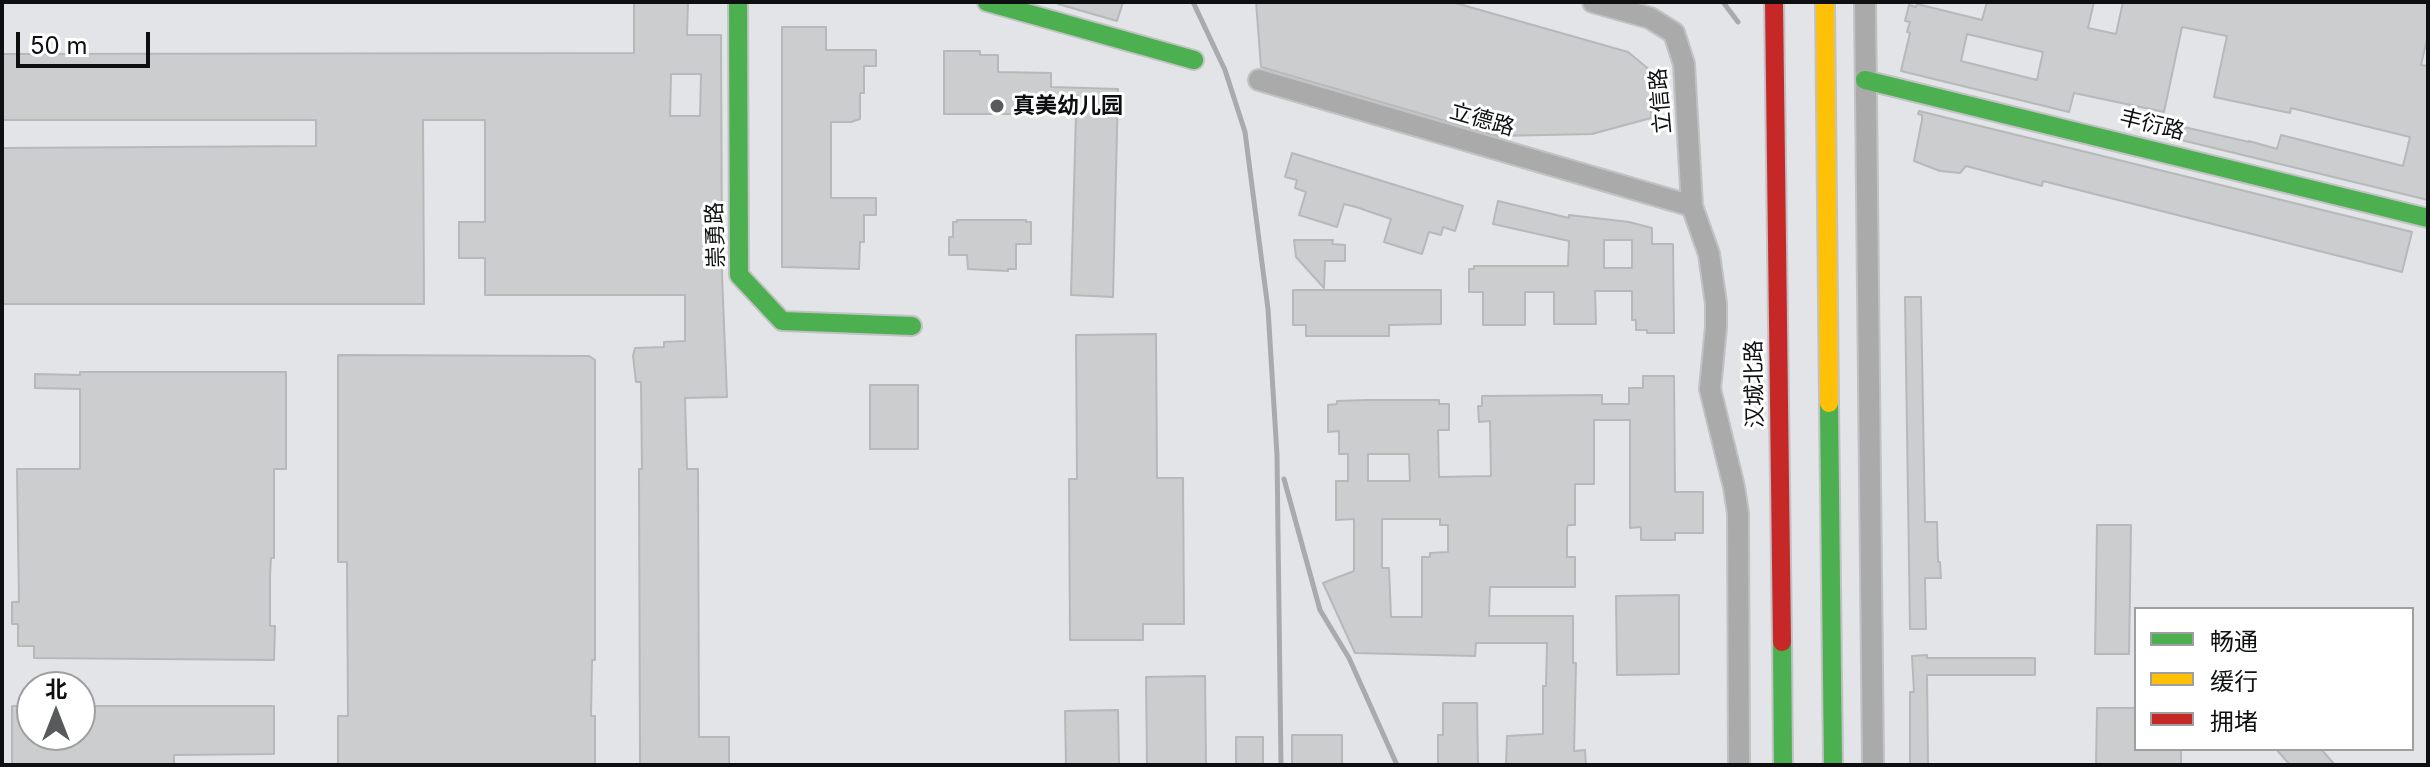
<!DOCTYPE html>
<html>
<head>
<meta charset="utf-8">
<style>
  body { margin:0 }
  #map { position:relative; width:2430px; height:767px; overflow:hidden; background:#e2e4e7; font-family:Inter,"Noto Sans SC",sans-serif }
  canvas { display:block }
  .frame { position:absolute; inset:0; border:4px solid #0e0f10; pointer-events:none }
  .legend { position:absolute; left:2134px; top:607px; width:280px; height:144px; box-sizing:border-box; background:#fff; border:2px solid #9f9f9f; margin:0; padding:10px 14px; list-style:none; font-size:24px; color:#0e0f10 }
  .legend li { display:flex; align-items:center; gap:16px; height:40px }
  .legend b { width:40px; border:2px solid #9f9f9f }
  .north { position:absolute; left:16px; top:671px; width:80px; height:80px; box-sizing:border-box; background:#fff; border:2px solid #9f9f9f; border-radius:50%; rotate:0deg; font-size:22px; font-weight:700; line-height:32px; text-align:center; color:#0e0f10 }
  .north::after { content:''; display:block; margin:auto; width:28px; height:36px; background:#585a5b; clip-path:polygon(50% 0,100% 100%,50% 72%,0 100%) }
  .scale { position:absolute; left:16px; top:32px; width:134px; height:36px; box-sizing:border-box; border:4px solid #0e0f10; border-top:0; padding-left:10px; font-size:24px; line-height:28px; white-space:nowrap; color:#0e0f10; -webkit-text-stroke:6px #fff; paint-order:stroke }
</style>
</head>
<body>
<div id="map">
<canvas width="2430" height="767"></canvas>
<div class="frame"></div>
<ul class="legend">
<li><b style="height:10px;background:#4caf50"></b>畅通</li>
<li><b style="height:10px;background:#ffc107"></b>缓行</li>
<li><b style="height:10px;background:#c62828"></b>拥堵</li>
</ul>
<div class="north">北</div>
<div class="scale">50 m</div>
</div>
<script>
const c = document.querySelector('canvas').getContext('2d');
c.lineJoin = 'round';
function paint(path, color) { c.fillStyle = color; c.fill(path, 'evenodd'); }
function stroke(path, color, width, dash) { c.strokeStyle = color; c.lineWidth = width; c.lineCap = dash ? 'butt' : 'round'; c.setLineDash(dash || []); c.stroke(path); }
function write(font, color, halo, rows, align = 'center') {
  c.font = font + ' Inter,"Noto Sans SC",sans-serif'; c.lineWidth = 6; c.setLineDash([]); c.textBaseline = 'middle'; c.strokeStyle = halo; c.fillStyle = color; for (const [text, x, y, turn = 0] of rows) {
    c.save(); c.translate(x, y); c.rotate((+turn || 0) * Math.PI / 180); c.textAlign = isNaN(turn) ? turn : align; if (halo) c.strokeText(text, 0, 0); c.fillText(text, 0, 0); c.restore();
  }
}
const building = new Path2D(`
  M634,2H688L687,35H721L722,275L727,397L685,398L687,469H698L699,737H729V765H640L639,469H642L641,382H636L633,356L635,348L664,347V342L685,341V295H485V258H459V222H485V120H423L424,304H2V148L316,146V120H2V54L634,53ZM671,74H701L700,116H670Z
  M1058,2H1123L1117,21L1058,4Z
  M1256,2H1452L1628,52L1651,71V118L1592,134L1497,136L1261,67Z
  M1987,2H2094L2088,28L2116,34L2123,2H2428V35L2421,65L2428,66V200L2181,140L2184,127L2249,142V141L2277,149L2281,135L2403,166L2410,137L2291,108L2290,113L2214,97L2227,36L2182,27L2164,112L2074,93L2069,112L1901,71L1910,33L1907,32L1910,22L1905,21L1909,5L1916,7L1917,4L1982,20ZM1967,34L2043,52L2037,80L1961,61Z
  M782,27H826V50H876V66H864V93H860V119L851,122H831V198H876V215H864V242H860L859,269L782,267Z
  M944,51H980V55H998V72L1051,73V87L1118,89L1113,297L1071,295L1076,114H944Z
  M1919,111L2412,232L2402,272L2043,181L2042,186L1966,166L1960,173L1940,171L1914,161L1922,120V115L1918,114Z
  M1292,153L1463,206L1455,231L1443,227L1441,235L1429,232L1422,254L1384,242L1391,219L1356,207L1344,204L1337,227L1299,215L1306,192L1295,188L1297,180L1285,177Z
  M1498,201L1569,218V215L1629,222L1652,228V244H1673L1674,333H1647V330H1636V320H1632V291H1595L1596,324H1554V292H1525V325H1483V292H1469V269H1474V266H1568L1569,241L1493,224ZM1604,240H1632V268H1604Z
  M957,220H1026V222H1031V244H1016V269H1008V271L968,269L967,255H949V237H953V222H957Z
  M1294,240H1333L1332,244L1345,245V261H1325L1324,288L1296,257Z
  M1293,290H1441V324L1389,325V336H1306V325H1293Z
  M1905,297H1921L1925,522H1937L1938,562H1940L1941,578H1925L1926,629H1910Z
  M1156,334L1157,478H1183L1184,624H1143V640H1070L1069,479H1077L1076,335Z
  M338,355L589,356L595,360V660H592L591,716H595V765H338V716H348L347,562H338Z
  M80,372H286V469H274V558H271L270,575V626H275L274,660L34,658V646H18V624H12V602H19L17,469H80V389L35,388V374L80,375Z
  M1643,376H1674L1675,492H1703V533H1675V540H1641V527L1630,528V420H1594V484H1575V525H1568L1567,528V557H1575V587H1490L1489,616H1573V663H1576L1574,751L1585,750L1586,765H1506L1507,736L1543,734V686H1546L1547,643H1476L1475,656L1355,653L1323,583L1354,571V519L1336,520V481H1348V454H1339V431L1328,432V405L1337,404V401L1367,400H1439V404H1449V430H1438L1439,477L1491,476L1490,421L1479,422L1478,406H1482V396L1602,395V404H1629V388H1643ZM1368,454H1409L1410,481H1368ZM1382,519H1440V525H1448V552L1430,553V557H1422V617H1391L1389,568H1382Z
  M870,385H918V449H870Z
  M2097,525H2131L2129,654H2095Z
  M1679,595V674L1617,675L1616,596Z
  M1927,655V658H2035V675H1927L1928,765H1910V692H1914L1912,656Z
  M1205,676L1206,765H1147L1146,677Z
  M1443,703H1477L1478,765H1438V735H1443Z
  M12,706H32V735H80V706H274V754L174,755V765H12Z
  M2097,708H2136V749H2181V765H2096Z
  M1118,710L1119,765H1066L1065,711Z
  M1292,735H1342V765H1292Z
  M1236,737H1263V765H1236Z
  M2276,749H2321L2335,765H2290Z`);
paint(building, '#cbcdcf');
stroke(building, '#b6b8ba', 2);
const street = new Path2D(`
  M1593,2L1650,18L1674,33L1684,64L1692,206L1709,254L1716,304V327L1710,389L1734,487L1738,513L1739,765
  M1865,2L1873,765
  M1259,80L1692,206`);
const fast = new Path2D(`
  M738,2L739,275L782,321L912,326
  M987,2L1194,60
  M1865,80L2428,218
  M1829,403L1833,765
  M1782,642L1783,765`);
const slow = new Path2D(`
  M1825,2L1829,403`);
const jam = new Path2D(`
  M1774,2L1782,642`);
stroke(street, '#c1c2c4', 24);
stroke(fast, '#c1c2c4', 22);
stroke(slow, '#c1c2c4', 22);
stroke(jam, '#c1c2c4', 22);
stroke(street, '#aaaaab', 20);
stroke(fast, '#4caf50', 18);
stroke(slow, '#ffc107', 18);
stroke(jam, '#c62828', 18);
stroke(new Path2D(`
  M1193,2L1225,70L1245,132L1268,309L1277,455L1281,765
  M1723,2L1738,22
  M1284,479L1320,610L1349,658L1397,765`), '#a9aaac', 5);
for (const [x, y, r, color] of [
  [997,106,8,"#585a5b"]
]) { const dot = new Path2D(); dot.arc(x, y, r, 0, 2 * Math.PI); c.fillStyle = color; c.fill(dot); stroke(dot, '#fff', 3); }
write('22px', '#0e0f10', '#fff', [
  ["立信路",1661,101,-95],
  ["立德路",1482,120,16],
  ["丰衍路",2152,125,14],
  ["崇勇路",716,235,-92],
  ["汉城北路",1755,384,-91]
]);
write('bold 22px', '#0e0f10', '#fff', [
  ["真美幼儿园",1013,106]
], 'left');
</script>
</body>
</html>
